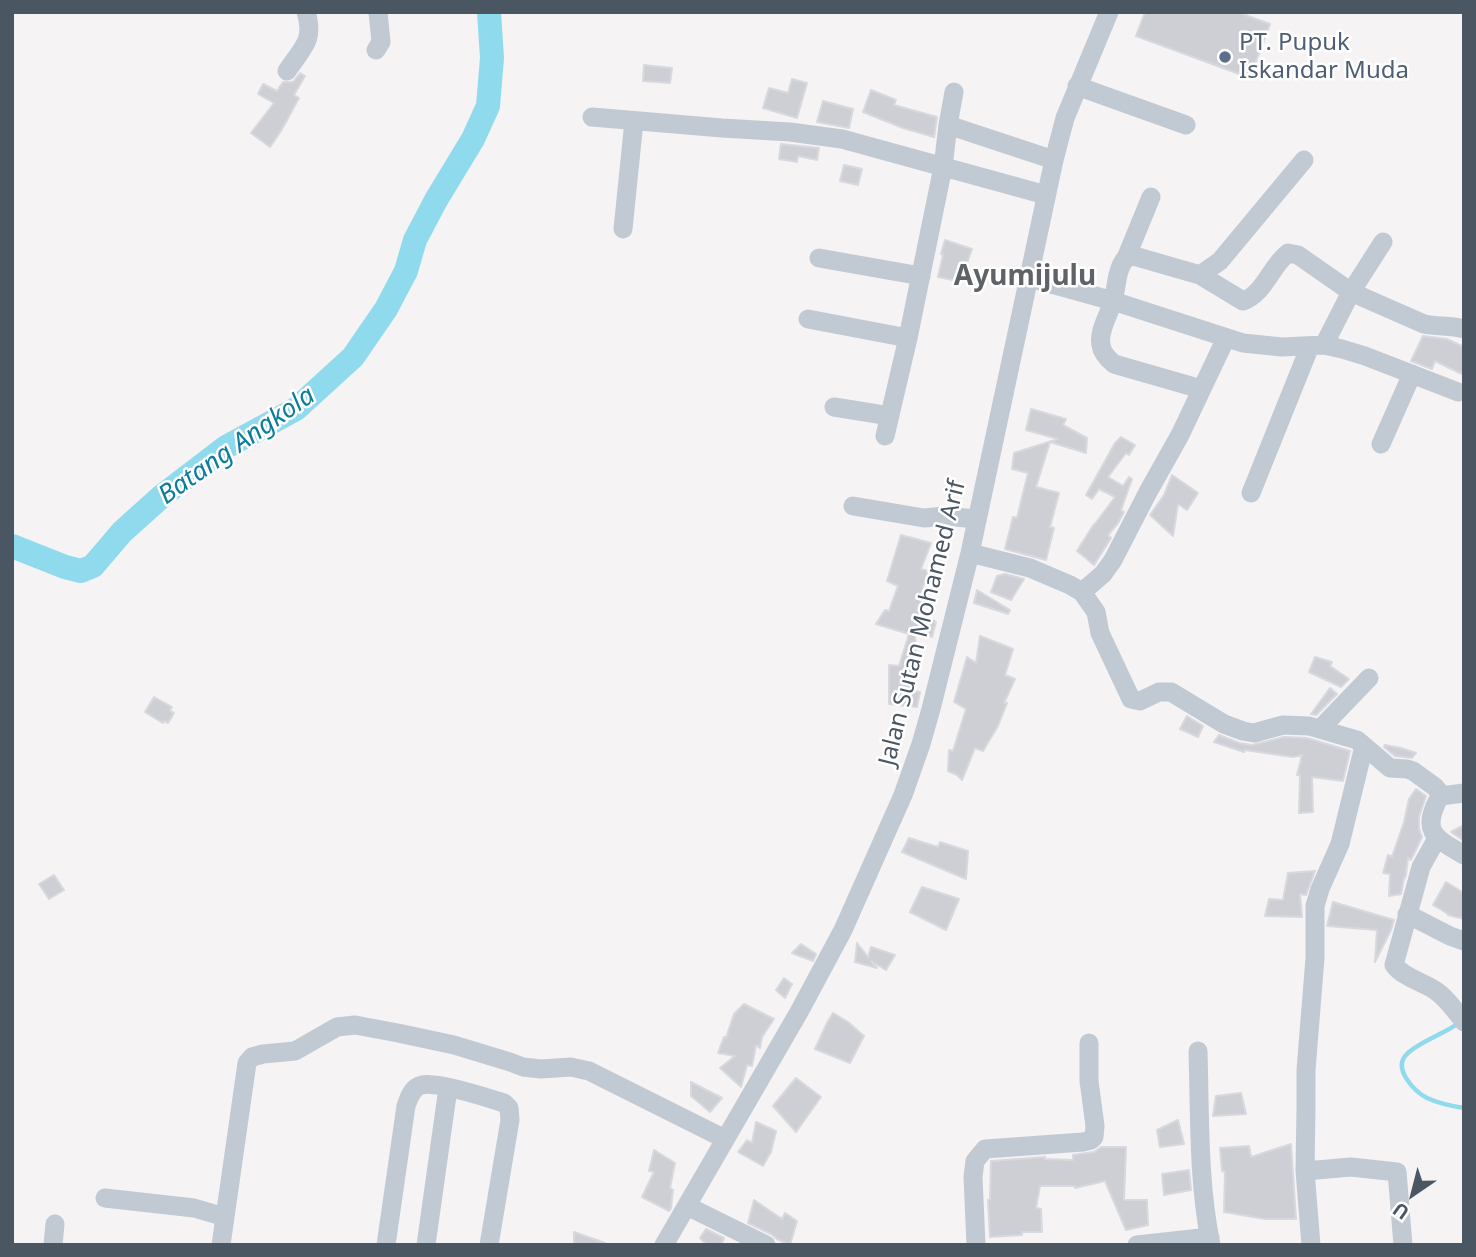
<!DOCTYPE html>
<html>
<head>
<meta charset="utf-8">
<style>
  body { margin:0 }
  #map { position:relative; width:1476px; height:1257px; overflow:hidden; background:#f5f3f3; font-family:"Noto Sans",sans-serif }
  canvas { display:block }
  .frame { position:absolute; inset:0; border:14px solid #4a5661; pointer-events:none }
  .north { position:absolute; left:1378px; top:1159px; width:70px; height:70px; -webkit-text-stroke:5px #fff; paint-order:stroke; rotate:215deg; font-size:19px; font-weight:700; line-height:28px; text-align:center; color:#4a5661 }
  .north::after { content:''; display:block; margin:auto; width:24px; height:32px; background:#4a5661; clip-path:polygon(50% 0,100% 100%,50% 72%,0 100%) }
</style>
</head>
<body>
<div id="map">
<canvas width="1476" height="1257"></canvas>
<div class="frame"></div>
<div class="north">U</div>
</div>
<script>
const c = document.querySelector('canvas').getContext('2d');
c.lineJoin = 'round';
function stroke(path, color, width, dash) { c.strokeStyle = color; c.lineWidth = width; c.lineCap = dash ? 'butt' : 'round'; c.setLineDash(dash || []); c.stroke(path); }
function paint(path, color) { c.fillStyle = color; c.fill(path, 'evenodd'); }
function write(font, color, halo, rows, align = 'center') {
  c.font = font + ' "Noto Sans",sans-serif'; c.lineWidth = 5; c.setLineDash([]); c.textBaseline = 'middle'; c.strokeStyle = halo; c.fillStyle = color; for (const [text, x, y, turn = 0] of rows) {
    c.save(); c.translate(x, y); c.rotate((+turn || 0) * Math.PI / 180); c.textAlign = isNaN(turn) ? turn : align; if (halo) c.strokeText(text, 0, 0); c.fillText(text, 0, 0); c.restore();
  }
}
stroke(new Path2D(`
  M1457,1024C1444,1034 1416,1043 1406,1055C1393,1069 1414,1091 1427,1098C1438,1103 1451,1106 1464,1108`), '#90daee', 4.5);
stroke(new Path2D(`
  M12,546L65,567L81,571L93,566L122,532L162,496L226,447L296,409L353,357L386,309L406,271L415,240L436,200L473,139L488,106L492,58L489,12`), '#90daee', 24);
const building = new Path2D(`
  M1145,12H1237L1270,24L1250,78L1136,36Z
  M644,65L672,68L670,83L643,81Z
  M300,73L305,76L294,95L299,98L281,131L270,147L251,133L274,103L258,94L263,84L277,91L283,82H293Z
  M792,79L807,83L797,118L763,108L769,88L788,93Z
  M871,90L896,100L894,105L937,117L934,137L903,128L863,112Z
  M823,101L853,109L849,128L817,122Z
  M781,144L819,148L817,160L798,156L797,162L779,159Z
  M844,165L862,169L858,185L840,181Z
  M945,240L972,249L967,263L962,261L958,281L938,277L943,255L941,254Z
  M1423,336L1447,339L1464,347V375L1435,361L1432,369L1411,361Z
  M1031,409L1066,419L1063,425L1087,438L1086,453L1050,442L1036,487L1059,493L1050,527L1054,528L1046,560L1005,549L1013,517L1017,518L1028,473L1012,469L1014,453L1058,439L1026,430Z
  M1121,437L1135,445L1129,455L1126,453L1108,477L1123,486L1129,477L1132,479L1121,510L1124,512L1118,523L1108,535L1111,538L1094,565L1077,551L1094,524H1095L1115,497L1099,489L1092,499L1086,495L1115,443Z
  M1172,475L1198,493L1187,510L1178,504L1173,536L1150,515L1164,495Z
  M901,535L931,543L921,569L928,571L920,597L924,614L936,622L932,637L914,628L916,645L913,691L920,692L917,707L889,704V665L899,666L909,634L876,624L885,610L889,611L898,586L887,581Z
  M1005,574L1024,579L1011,600L991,592L997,576Z
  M977,590L1010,610L1008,614L974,603Z
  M980,636L1013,649L1005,675L1015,679L1004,703H1007L998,726L983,751L975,748L962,780L957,775L948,771L949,750L953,751L966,709L954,702L967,657L976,663Z
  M1315,657L1332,662L1330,666L1349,679L1341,687L1309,672Z
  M1330,688L1337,694L1316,715L1311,714Z
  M154,697L172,707L170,711L174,713L168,723L164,721L163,723L145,712Z
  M1187,716L1203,726L1198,737L1180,729Z
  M1219,735L1239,743L1252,745L1284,737L1307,738L1350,751L1343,781L1312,777L1313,812L1299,813L1300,775H1297L1302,755L1293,757L1245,750L1244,752L1214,742Z
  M1385,745L1401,748L1416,753L1412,758L1395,756L1384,747Z
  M1416,789L1426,796L1419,817V829L1422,837L1411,860L1408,858L1406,874L1405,878H1404L1401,894L1389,896L1390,874L1383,873L1388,855L1392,857L1404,822L1409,799Z
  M1464,825V841L1451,832Z
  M909,838L938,847L940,842L968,851L966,879L902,852Z
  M1315,871L1306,895L1300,894L1302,917L1265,916L1269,899L1283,900L1288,873Z
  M54,875L64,890L49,899L39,884Z
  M1446,882L1464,893V919L1448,915V914L1433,905Z
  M922,887L959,899L946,930L910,912Z
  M1333,902L1394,920L1391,930L1375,962L1377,930L1327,926Z
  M857,943L868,957L871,947L895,955L886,970L871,961L877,968L855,962Z
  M801,944L816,954L813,961L792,953Z
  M784,978L792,984L785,998L776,990Z
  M744,1004L774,1019L762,1037L760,1048L756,1045L752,1066L747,1065L741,1087L720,1068L735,1056L718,1053L724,1037L726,1038L734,1014Z
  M833,1013L848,1022L864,1036L850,1063L815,1049L827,1023Z
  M796,1078L821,1097L796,1132L773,1106Z
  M691,1082L722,1098L710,1112L691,1096Z
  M1241,1093L1246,1114L1213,1116L1216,1096Z
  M1178,1120L1184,1144L1160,1147L1157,1130Z
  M756,1122L776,1131L771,1152L763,1166L738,1152L747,1140L752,1143Z
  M1291,1144L1296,1219H1265L1224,1212L1225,1172L1222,1171L1220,1148L1249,1146L1251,1157Z
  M1101,1147H1126L1124,1200H1147L1148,1225L1126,1230L1105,1181L1075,1188V1186H1040L1036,1208L1041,1209L1042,1232H1022V1235L990,1237L988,1200H990L991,1161L1045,1157V1159L1073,1160V1155L1094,1152Z
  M654,1150L675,1163L670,1188L673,1190L671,1208L669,1211L642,1197L654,1172L649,1171Z
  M1189,1170L1191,1190L1164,1195L1162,1174Z
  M754,1200L782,1219L785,1213L797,1221L790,1245L777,1239L771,1234L748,1223Z
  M706,1229L724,1238L721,1245H707L700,1238Z
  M574,1232L605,1243V1245H574Z`);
paint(building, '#cdcfd5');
stroke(building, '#d7d9de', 2);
stroke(new Path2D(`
  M376,50L381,42L378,12
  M287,71C302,48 315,41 306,12
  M1077,86L1186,125
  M592,117L722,128L790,132L842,139L1046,195
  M948,125L1054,160
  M623,229L634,121
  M819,258L921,276
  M1126,258L1151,197
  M1200,275L1220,261L1304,160
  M1030,278L1113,301L1243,343L1282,347L1324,345L1342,349L1365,356L1458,392
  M808,319L908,338
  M1324,345L1351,292L1383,242
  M1201,389L1114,364C1108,359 1102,353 1101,345C1098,331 1109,315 1113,301C1117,287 1116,269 1126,258L1134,256L1200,275L1243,301C1264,294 1271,266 1288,253L1298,255L1351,292L1424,324C1437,327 1451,325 1464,329
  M834,407L890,416
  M885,436L908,338L943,167L948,125L954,92
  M1381,444L1412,374
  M1251,493L1310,346
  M853,506L924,518L945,516L976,519
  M970,553L1030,568L1070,585L1082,592L1096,612L1100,633L1131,699L1140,701L1159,692H1171L1224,724L1243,731L1254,733L1283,725L1309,726L1357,740L1390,768L1407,769L1413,771L1435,787L1439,792L1440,796
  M1082,592L1103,574L1113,560L1148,492L1180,435L1226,338
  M1320,729L1369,678
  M1440,796C1421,831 1433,837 1464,855
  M1440,796L1464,793
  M1437,838L1421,867L1394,965C1403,977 1420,981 1433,989C1445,996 1455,1010 1464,1022
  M1407,914L1450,936L1464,941
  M1198,1051C1200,1116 1198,1182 1211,1245
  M1305,1171L1351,1167L1397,1172L1403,1245
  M105,1198L194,1208L225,1217
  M687,1206L766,1245
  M53,1245L55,1224
  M221,1245L247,1063L252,1057L263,1054L295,1051L337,1027L355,1025L398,1033L454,1045L510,1062L523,1067L541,1069L571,1067L589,1071L725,1139
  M386,1245L406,1106C409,1098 412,1087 422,1085C435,1081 489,1098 504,1103L509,1108L510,1120L489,1245
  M426,1245L448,1088
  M664,1245L799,1012L843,930L903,795L921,744L931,709L970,553L1054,160L1065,118L1109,12
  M976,1245L973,1177L975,1161L985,1149L1083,1142L1091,1140L1094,1137L1095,1126L1089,1081V1043
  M1137,1245L1210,1237
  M1311,1245L1305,1171L1306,1108V1070L1315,958V906L1320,889L1340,844L1363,750L1362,744`), '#c1cad2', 19);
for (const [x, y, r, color] of [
  [1225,57,7,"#5c6f8a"]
]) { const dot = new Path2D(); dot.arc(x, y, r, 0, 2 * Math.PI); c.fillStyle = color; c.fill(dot); stroke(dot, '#fff', 2.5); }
write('24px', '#4e5e75', '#fff', [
  ["PT. Pupuk",1239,43],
  ["Iskandar Muda",1239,71]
], 'left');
write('24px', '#4a5661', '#fff', [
  ["Jalan Sutan Mohamed Arif",923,623,-76]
]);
write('italic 26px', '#0c7c9b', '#fff', [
  ["Batang Angkola",237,446,-35]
]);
write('bold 28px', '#5f6368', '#fff', [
  ["Ayumijulu",1025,277]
]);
</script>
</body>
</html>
